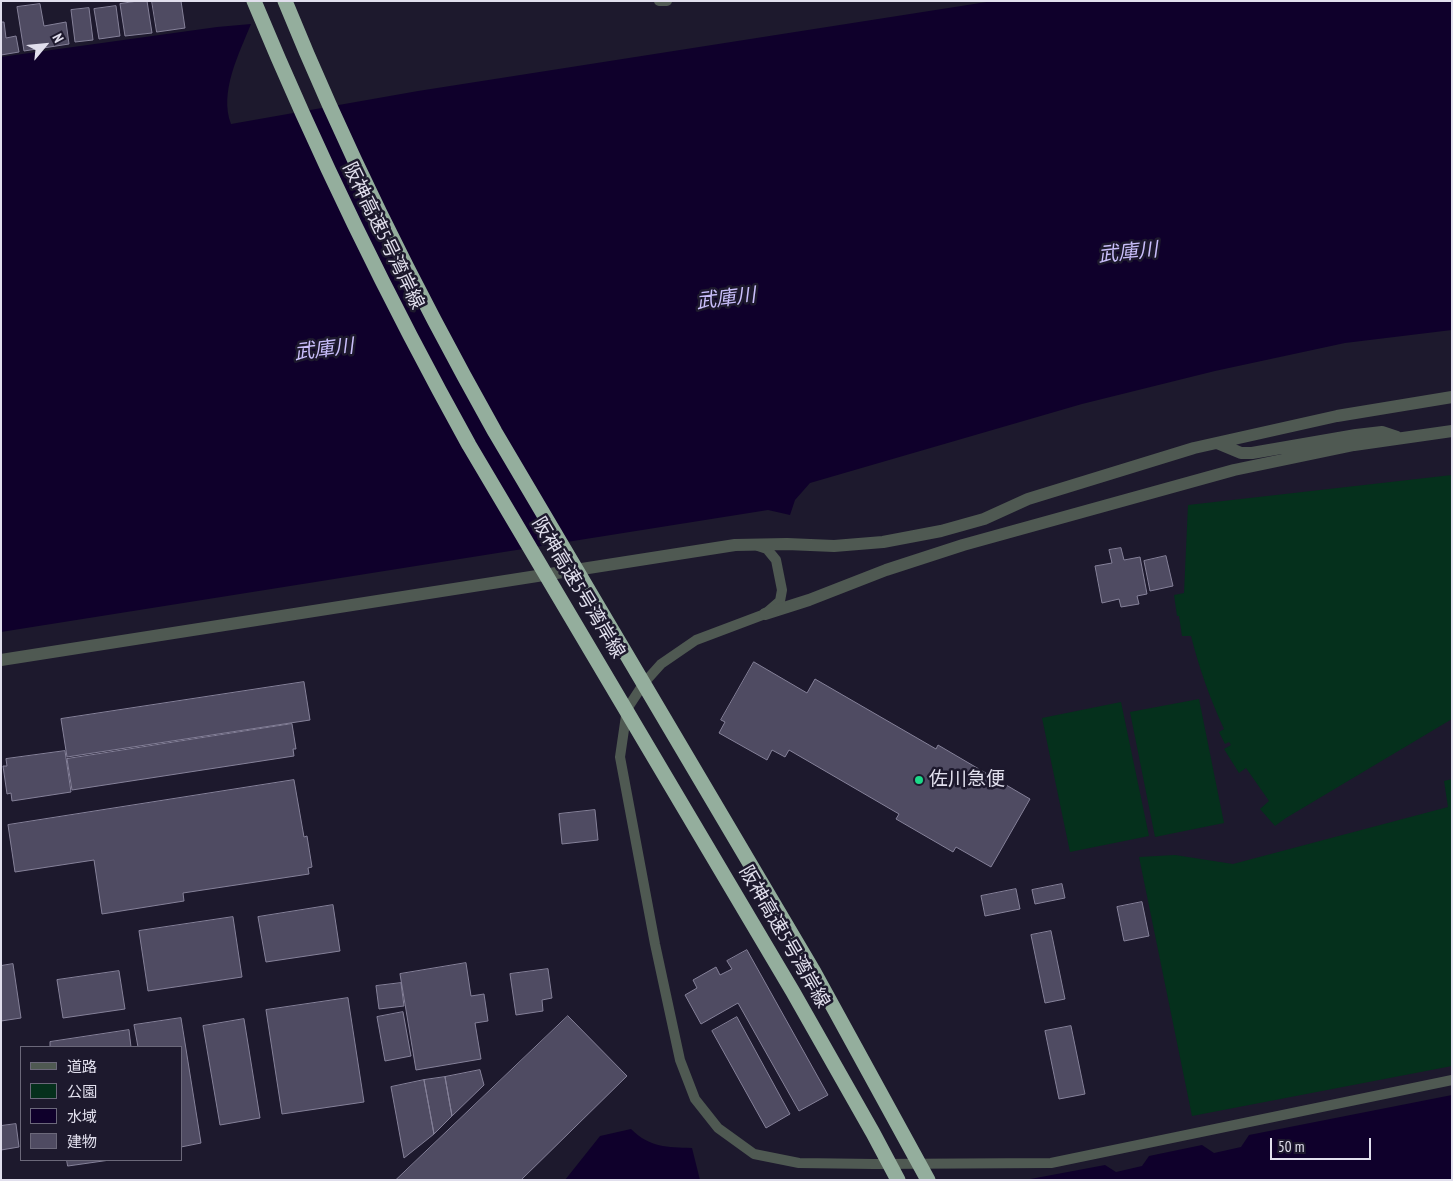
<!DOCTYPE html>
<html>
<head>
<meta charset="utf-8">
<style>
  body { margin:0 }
  #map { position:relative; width:1453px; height:1181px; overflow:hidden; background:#1d192d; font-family:"PT Sans Narrow","Noto Sans JP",sans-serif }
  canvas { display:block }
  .frame { position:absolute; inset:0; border:2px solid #e1dfed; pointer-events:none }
  .legend { position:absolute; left:20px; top:1046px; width:162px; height:115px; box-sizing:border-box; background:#1d192d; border:1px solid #6b687a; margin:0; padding:6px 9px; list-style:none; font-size:15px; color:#e1dfed }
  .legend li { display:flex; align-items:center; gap:10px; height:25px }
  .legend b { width:25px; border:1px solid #6b687a }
  .north { position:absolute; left:20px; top:20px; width:50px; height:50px; -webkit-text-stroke:4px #1d192d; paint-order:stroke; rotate:62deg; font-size:14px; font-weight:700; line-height:20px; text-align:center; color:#e1dfed }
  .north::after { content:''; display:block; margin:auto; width:18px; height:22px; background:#e1dfed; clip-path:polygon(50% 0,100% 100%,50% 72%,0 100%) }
  .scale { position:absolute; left:1270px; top:1138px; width:101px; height:22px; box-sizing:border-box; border:2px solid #e1dfed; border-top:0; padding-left:6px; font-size:15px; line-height:18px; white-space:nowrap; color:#e1dfed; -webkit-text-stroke:4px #1d192d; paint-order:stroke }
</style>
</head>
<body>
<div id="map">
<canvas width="1453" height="1181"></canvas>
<div class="frame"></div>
<ul class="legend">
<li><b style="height:6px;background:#4f5952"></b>道路</li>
<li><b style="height:14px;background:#05301c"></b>公園</li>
<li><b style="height:14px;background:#0f002b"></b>水域</li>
<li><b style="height:14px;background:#4f4b62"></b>建物</li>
</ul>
<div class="north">N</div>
<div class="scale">50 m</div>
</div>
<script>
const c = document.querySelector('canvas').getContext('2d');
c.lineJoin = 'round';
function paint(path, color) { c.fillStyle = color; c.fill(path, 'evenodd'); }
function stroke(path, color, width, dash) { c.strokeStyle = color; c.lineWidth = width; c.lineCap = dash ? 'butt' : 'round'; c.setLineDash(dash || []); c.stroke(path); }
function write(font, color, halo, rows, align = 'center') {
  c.font = font + ' "PT Sans Narrow","Noto Sans JP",sans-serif'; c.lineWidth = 5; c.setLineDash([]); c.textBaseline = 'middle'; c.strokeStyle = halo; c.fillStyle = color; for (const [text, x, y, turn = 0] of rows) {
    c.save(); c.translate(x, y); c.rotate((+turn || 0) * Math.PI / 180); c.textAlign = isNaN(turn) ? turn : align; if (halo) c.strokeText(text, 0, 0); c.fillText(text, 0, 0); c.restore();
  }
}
paint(new Path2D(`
  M1452,475V719L1286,818L1275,826L1260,809L1269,801L1246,768L1239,773L1224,749L1231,745L1229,742L1225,744L1219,732L1224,729C1210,699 1199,668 1191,636H1182L1179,616H1177L1174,595L1184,593L1188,505Z
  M1199,699L1224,823L1155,837L1130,712Z
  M1121,702L1149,836L1070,852L1042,718Z
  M1452,779V1066L1192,1116L1139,857L1175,855L1233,864L1448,807L1444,781Z`), '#05301c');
paint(new Path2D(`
  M993,1H1452V330L1345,343L1215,371L1082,404L810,483L795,500L790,515L768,510L1,632V57L217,27L251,24C239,54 219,92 231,124L418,91Z
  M1452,1095V1180H1025L1105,1165L1116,1172L1142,1166L1149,1156L1202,1145L1214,1153L1241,1147L1249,1135Z
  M631,1129C650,1148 667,1147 692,1148L700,1180H565L600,1136Z`), '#0f002b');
const building = new Path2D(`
  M138,1H147L152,33L125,36L120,4Z
  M152,1H181L185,28L157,32Z
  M40,4L44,26L66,22L69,44L24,51L17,7Z
  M116,6L120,36L99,39L94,9Z
  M89,8L93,40L75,42L71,10Z
  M1,22H4L6,38L16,36L19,52L1,55Z
  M1121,548L1124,560L1140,557L1147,594L1137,596L1139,604L1121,607L1119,599L1102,603L1095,566L1112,563L1109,550Z
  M1166,556L1173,586L1150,591L1144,561Z
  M754,662L807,693L815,679L936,749L938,745L1030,799L991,867L956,847L953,852L896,819L899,814L789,750L785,757L772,750L767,760L719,733L725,722L721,720Z
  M304,682L310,720L67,757L61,719Z
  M292,724L296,749H293L294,756L72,790L67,759Z
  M65,751L71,792L12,801L11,793L7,794L3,766H7L6,759Z
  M294,780L304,837L307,836L312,867L308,868L309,874L183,893L184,901L102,914L94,860L15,872L8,825Z
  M595,810L598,840L562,844L559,814Z
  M1062,884L1065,898L1035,904L1032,890Z
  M1016,889L1020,909L985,916L981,896Z
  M1142,902L1149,936L1124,941L1117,907Z
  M333,905L340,951L266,962L258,917Z
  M233,917L242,977L148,991L139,931Z
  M1051,931L1065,999L1045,1003L1031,935Z
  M747,950L828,1095L799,1111L738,1003L701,1024L685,995L697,988L693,980L716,967L720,975L732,969L727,961Z
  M466,963L471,996L484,994L488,1021L475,1023L481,1059L416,1070L400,974Z
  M13,964L21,1018L1,1021V966Z
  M548,969L552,998L542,1000L543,1011L516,1015L510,974Z
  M119,971L125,1009L63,1018L57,980Z
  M401,983L404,1006L379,1009L376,986Z
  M348,998L364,1102L282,1114L266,1010Z
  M403,1012L411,1056L385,1061L377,1017Z
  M568,1016L627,1076L521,1180H396Z
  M737,1017L790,1114L766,1128L712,1031Z
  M181,1018L201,1143L181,1147V1047H138L134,1025Z
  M244,1019L260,1118L220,1125L203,1026Z
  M1071,1026L1085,1094L1059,1099L1045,1031Z
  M129,1030L131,1047H50V1042Z
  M480,1070L484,1085L452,1116L445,1077Z
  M445,1077L452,1116L434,1134L424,1080Z
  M424,1080L434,1134L404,1158L391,1087Z
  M16,1124L19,1147L1,1150V1126Z
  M67,1160H110L68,1166Z`);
paint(building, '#4f4b62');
stroke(building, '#858199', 1);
stroke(new Path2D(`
  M659,1H667
  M758,546L767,549L776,560L782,590L780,601L765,614L696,640L661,664L644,683L627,709L620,757L655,944L680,1060L695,1099L718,1128L754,1154L799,1163L874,1164L1051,1163L1452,1080`), '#4f5952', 10);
stroke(new Path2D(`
  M1217,443L1241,453H1252L1356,435L1382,432L1397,437
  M765,614L809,600L886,570L963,545L1234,470L1354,445L1452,431
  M1,660L735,545L787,544L834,546L883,542L941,531L984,519L1028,499L1194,448L1337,416L1452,397`), '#4f5952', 12);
stroke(new Path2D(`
  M254,1C317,153 389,301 469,445L793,992L873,1133L898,1180
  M285,1C345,149 417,293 495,432L814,972L928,1180`), '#94ae9d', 15);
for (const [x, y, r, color] of [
  [919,780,5,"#1bd988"]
]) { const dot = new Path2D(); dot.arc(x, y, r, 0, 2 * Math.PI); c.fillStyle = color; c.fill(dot); stroke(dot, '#1d192d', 2); }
write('19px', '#e1dfed', '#1d192d', [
  ["阪神高速5号湾岸線",383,236,64],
  ["阪神高速5号湾岸線",578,588,59],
  ["阪神高速5号湾岸線",784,937,60]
]);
write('19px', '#e1dfed', '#1d192d', [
  ["佐川急便",929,780]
], 'left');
write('italic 20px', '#cabffb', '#1d192d', [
  ["武庫川",1128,253,-6],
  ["武庫川",726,299,-7],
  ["武庫川",324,350,-7]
]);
</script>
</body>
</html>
